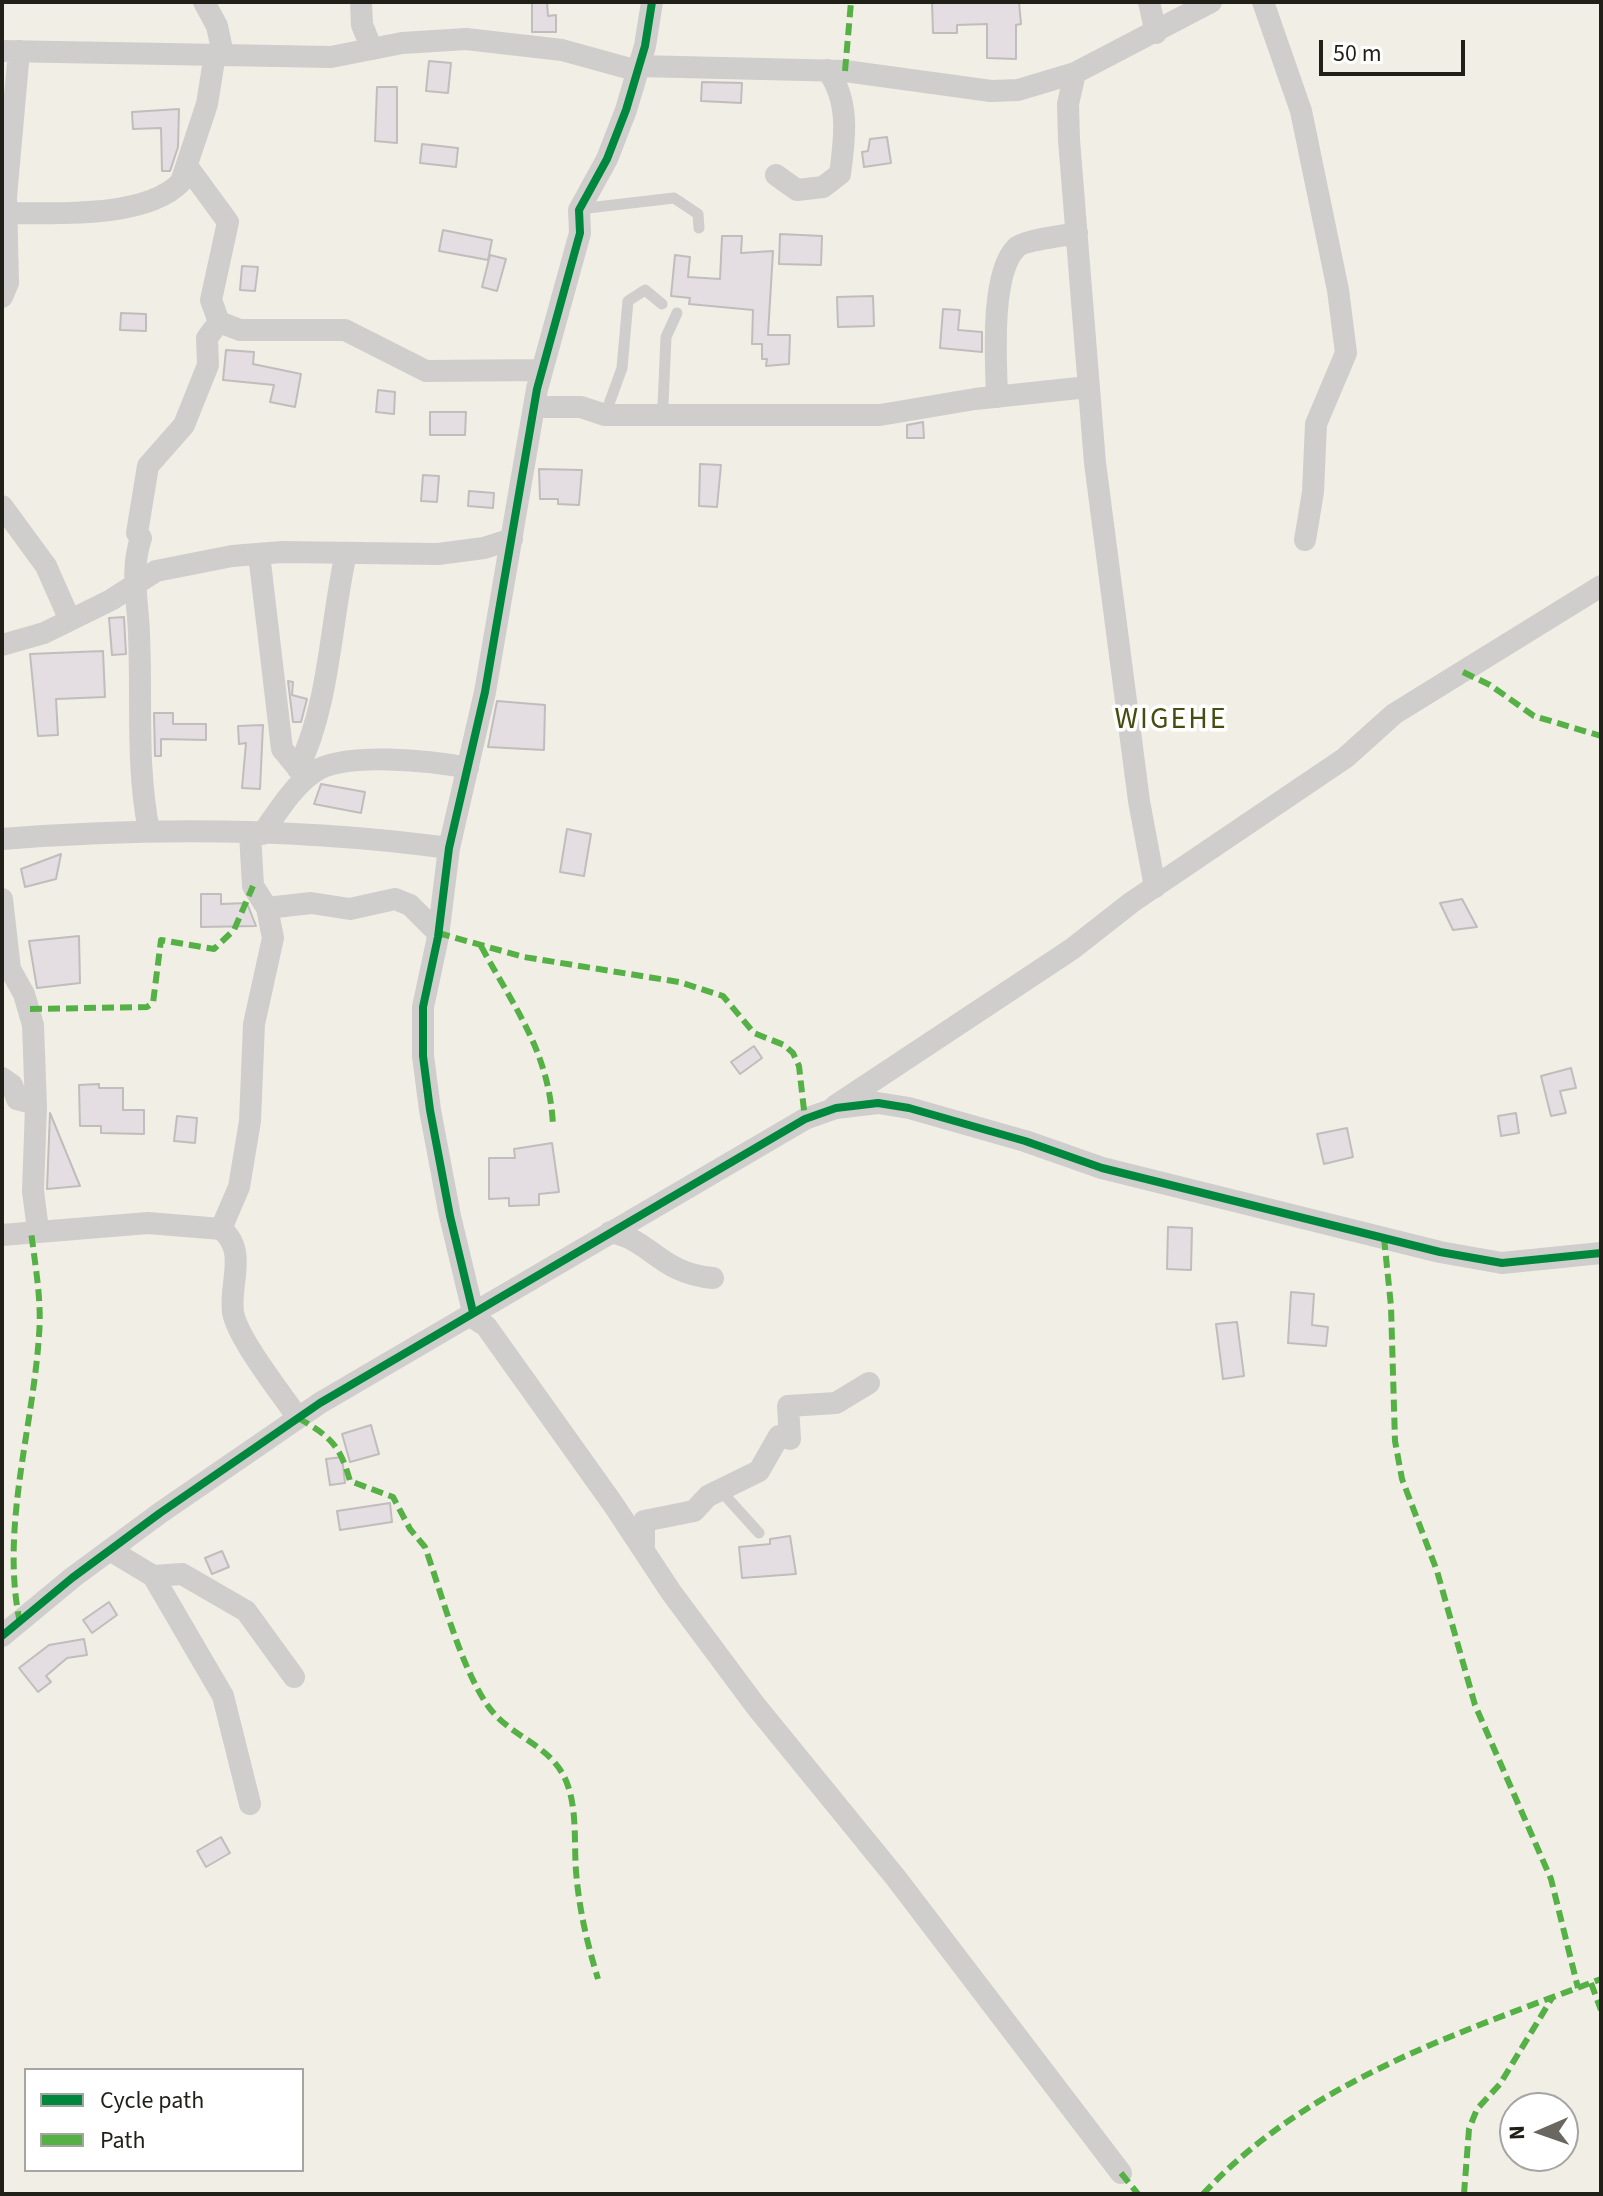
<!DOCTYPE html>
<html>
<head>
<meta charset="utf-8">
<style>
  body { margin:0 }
  #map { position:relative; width:1603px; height:2196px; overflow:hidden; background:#f1eee5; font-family:"Source Sans 3",sans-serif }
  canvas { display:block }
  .frame { position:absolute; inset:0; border:4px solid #201f18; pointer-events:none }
  .legend { position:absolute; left:24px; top:2068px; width:280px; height:104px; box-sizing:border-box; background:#fff; border:2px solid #a6a5a3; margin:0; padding:10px 14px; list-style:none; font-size:24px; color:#201f18 }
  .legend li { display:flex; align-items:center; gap:16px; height:40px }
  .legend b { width:40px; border:2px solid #a6a5a3 }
  .north { position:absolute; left:1499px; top:2092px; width:80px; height:80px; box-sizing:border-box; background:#fff; border:2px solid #a6a5a3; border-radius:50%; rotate:268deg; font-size:22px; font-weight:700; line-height:32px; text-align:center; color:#201f18 }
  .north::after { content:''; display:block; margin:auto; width:28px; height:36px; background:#696760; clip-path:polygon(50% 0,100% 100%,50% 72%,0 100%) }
  .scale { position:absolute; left:1319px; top:40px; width:146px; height:36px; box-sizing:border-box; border:4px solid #201f18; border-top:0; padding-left:10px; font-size:24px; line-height:28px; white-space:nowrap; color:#201f18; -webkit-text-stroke:6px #fff; paint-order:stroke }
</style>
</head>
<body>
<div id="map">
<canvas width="1603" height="2196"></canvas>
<div class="frame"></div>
<ul class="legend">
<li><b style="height:10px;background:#00873e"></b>Cycle path</li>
<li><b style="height:10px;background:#55b145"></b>Path</li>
</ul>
<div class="north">N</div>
<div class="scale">50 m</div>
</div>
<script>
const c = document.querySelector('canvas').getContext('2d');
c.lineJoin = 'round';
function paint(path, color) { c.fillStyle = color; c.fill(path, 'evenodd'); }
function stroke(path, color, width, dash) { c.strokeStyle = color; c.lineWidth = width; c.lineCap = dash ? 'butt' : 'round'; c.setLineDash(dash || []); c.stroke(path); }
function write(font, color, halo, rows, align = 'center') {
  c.font = font + ' "Source Sans 3",sans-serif'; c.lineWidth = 7; c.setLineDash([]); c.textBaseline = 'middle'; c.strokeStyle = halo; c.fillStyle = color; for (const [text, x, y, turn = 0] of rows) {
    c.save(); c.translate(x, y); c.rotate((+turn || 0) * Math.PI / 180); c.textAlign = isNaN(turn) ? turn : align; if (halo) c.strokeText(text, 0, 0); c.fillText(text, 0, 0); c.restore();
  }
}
const building = new Path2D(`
  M532,2H547L548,16L556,15V32H532Z
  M932,2H1019L1021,24L1016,25V59L987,58V24L957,25V33H933Z
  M429,61L451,63L448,93L426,91Z
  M702,82L742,83L741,103L701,101Z
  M377,87H397V143L375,141Z
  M179,109L178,147L170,171H162L161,128L133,129L132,112Z
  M887,137L891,163L864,167L862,152L868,151L870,139Z
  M422,144L458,148L456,167L420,163Z
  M443,230L492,240L488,260L439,251Z
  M780,234L822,236L821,265L779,264Z
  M722,236H742L741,253L773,251L768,335H790L789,364L766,366L767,359H762V344H752L753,310L689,304L690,298L671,296L675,255L690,257L688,277L720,279Z
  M490,255L506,259L497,291L482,287Z
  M242,266L258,267L255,291L240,290Z
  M873,296L874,326L838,327L837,297Z
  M943,309L960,310L958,330L982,332V352L940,348Z
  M121,313L146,314V331L120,330Z
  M226,350L254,352L253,364L301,374L295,407L270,402L274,385L223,380Z
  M378,390L395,392L394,414L376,412Z
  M430,412H466L465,435H430Z
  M923,422L924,438H907V425Z
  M700,464L721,465L717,507L699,506Z
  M539,469L582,470L579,505L558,504V499H540Z
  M423,475L439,476L437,502L421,501Z
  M469,491L494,493L493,508L468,506Z
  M124,617L126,654L112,655L109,618Z
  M103,651L105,697L56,699L58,735L38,736L30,654Z
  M288,681L293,682L292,695L307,699L301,722H293Z
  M497,701L545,705L544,750L488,747Z
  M154,713H173V724H206V740L161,739V756H155Z
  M263,725L260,789L242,788L246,743L239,744L238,726Z
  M321,784L365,792L361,813L314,804Z
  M567,829L591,834L584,876L560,872Z
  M61,854L56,879L25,887L21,869Z
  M201,894H221V904L247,903L256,926L201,927Z
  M1462,899L1477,927L1453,930L1440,903Z
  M79,936L80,983L37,988L29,941Z
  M754,1046L762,1058L740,1074L731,1062Z
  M1571,1068L1576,1088L1560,1091L1566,1113L1551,1116L1541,1076Z
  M99,1084V1088H123V1110H144V1134L101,1133V1126H80L79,1085Z
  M50,1113L80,1186L47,1189Z
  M1516,1113L1519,1133L1501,1136L1498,1116Z
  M177,1116L197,1118L195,1143L174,1141Z
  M1347,1128L1353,1157L1324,1164L1317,1134Z
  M552,1143L559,1192L539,1194V1205L509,1206V1198L489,1199V1158H515L514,1149Z
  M1168,1227L1192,1228L1191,1270L1167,1269Z
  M1291,1292L1314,1294L1312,1325L1328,1327L1326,1346L1288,1343Z
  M1237,1322L1244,1376L1223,1379L1216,1324Z
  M371,1425L379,1454L350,1462L342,1434Z
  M342,1457L345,1483L330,1485L326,1459Z
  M390,1503L392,1522L340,1530L337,1511Z
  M790,1536L796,1574L742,1578L739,1547L770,1544V1539Z
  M222,1551L229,1567L212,1574L205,1558Z
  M109,1602L117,1615L92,1633L83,1620Z
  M84,1639L87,1655L67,1658L46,1676L51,1682L38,1692L19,1668L49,1645Z
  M221,1837L230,1853L206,1867L197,1851Z`);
paint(building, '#e4dde1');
stroke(building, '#c0bdbc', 2);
stroke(new Path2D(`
  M579,209L674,198L698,214L699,228
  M605,415L622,368L628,301L645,290L662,304
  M656,415L663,405L666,337L677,313
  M720,1490L759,1533`), '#cfcecc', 11);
stroke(new Path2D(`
  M204,2L217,26L223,54
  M361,2L362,25L372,49
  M1149,2L1156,33
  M1263,2L1301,111L1338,290L1346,353L1316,424L1313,492L1305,540
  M2,51L331,57L402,43L466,39L562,50L638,71
  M639,66L845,71L991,91L1018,90L1075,73L1211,2
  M1075,73L1068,104L1069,140L1095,463L1139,801L1155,887
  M776,175L797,190L823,187L840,174C845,138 850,100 827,70
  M5,213C53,213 146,219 181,182L207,104L215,54
  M2,297L8,283L6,197L19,51
  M219,322L240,330H345L426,371L542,370
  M997,397C996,362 990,274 1016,248C1023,240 1064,236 1077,233
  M535,407H581L605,415H880L975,399L1088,387
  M2,506L46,566L69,618
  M259,554L282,749L306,778
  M2,645L44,633L111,600L156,571L232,556L282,552L438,554L484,548L512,539
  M298,769C330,703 330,625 346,553
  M149,831C136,766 142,701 139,635C138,601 130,571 141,538L137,533L148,466L184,425L208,365L207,338L219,322L211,300L228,222L187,166
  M262,834C277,813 293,786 314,772C344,751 433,761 468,768
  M2,839C150,827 301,828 449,848
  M2,899L10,969L24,994L33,1025L36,1107L33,1191L38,1230
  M267,908L311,903L350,909L395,899L410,905L438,933
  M2,1078L12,1085L17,1099L36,1104
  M835,1106L1072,949L1132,902L1345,758L1394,714L1601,586
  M221,1229L239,1187L250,1121L254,1024L273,938L267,908L253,886L250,834
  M610,1232C652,1240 659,1273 713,1278
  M2,1235L148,1223L221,1229C248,1250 229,1284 233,1312C237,1338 281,1393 298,1418
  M473,1312L450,1216L430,1110L423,1056V1007L438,937L449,848L485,692L537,389L580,233L579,210L607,159L626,110L645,46L652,2
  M469,1315L486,1326L613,1504L671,1592L755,1705L896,1878L1121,2173
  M110,1550L153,1576L223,1696L250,1804
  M644,1550V1521L694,1511L708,1496L759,1471L779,1436L790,1439L788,1406L836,1403L869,1383
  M153,1576L182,1574L246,1611L294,1677
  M2,1636L72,1578L160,1513L320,1403L805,1119L836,1108L878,1103L909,1108L1025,1141L1102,1168L1440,1252L1502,1263L1601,1253`), '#cfcecc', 22);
stroke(new Path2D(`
  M845,71L851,2
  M1463,672L1490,685L1534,716L1601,736
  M438,933L524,957L679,982L723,996L754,1033L784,1045L793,1053L799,1066L805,1119
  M481,946C515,1009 549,1051 553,1125
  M30,1009L147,1007L153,1003L161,940L214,949L234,930L253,886
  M1384,1238L1391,1306L1395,1441L1402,1479L1437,1571L1475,1705L1551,1879L1578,1988
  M298,1418C330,1436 340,1445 350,1481L393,1497L410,1529L425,1547C442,1594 460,1666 488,1706C511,1739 554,1744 568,1786C577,1812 574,1844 576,1871C579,1909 587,1943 598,1979
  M20,1623C0,1528 33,1429 39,1335C42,1301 35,1265 31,1231
  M1591,1983L1601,2010
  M1121,2173L1138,2194
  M1203,2194C1309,2080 1459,2033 1601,1979
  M1464,2194L1469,2129L1477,2109L1500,2084L1552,1998`), '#55b145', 6, [12, 6]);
stroke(new Path2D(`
  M473,1312L450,1216L430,1110L423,1056V1007L438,937L449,848L485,692L537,389L580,233L579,210L607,159L626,110L645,46L652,2
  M2,1636L72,1578L160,1513L320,1403L805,1119L836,1108L878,1103L909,1108L1025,1141L1102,1168L1440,1252L1502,1263L1601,1253`), '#00873e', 8);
c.letterSpacing = '2px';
write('30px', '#474c10', '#fff', [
  ["WIGEHE",1171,721]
]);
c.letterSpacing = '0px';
</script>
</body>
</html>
